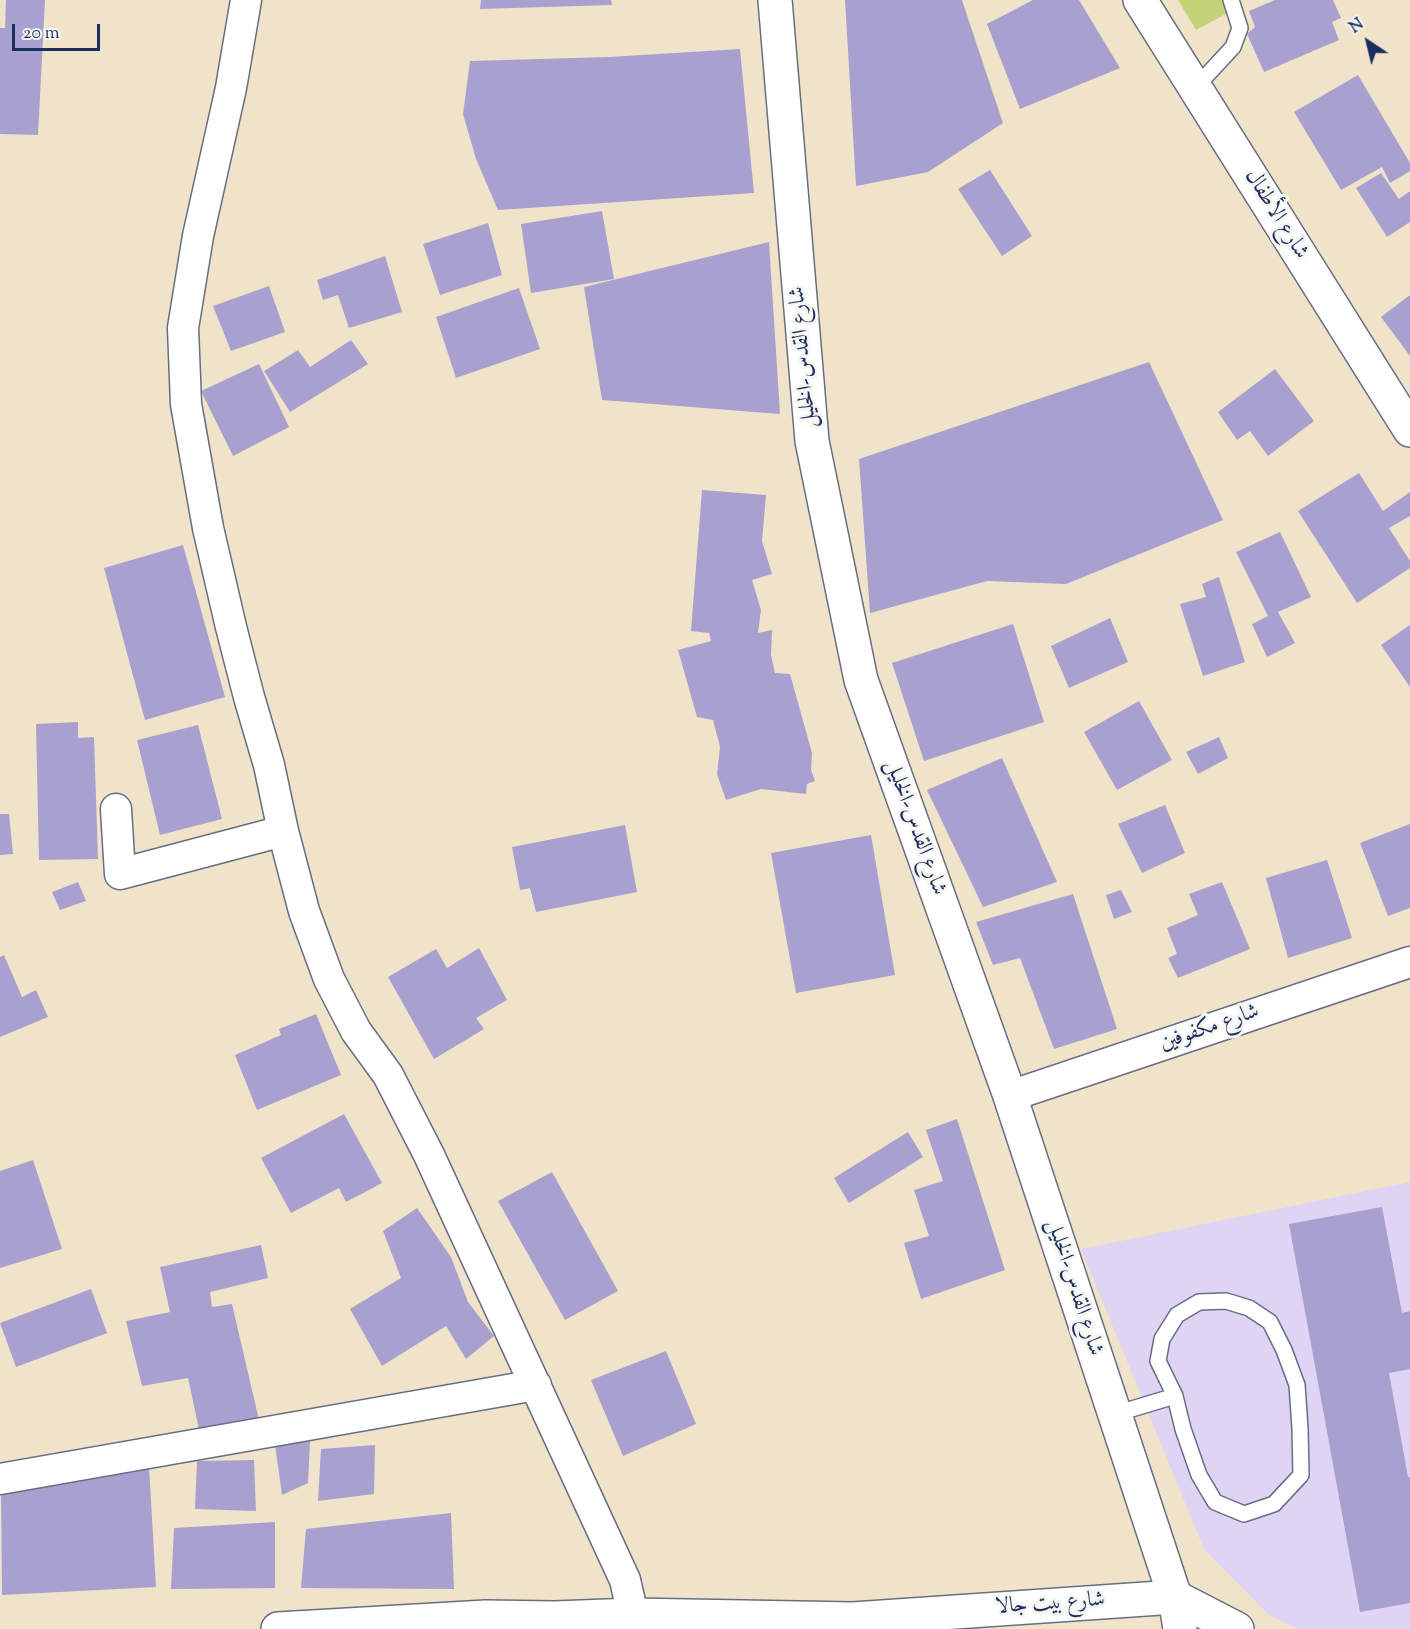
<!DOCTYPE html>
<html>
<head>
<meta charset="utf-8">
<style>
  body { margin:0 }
  #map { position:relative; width:1410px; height:1629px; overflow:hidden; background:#f1e3c9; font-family:"Sorts Mill Goudy",serif }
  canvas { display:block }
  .north { position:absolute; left:1338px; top:12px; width:60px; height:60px; -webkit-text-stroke:4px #f6f6f2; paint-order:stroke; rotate:325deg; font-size:16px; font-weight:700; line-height:24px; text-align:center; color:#1b2f5e }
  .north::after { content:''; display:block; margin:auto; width:21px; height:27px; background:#1b2f5e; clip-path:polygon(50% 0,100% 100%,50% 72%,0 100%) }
  .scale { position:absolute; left:12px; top:24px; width:88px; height:27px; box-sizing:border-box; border:3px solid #1b2f5e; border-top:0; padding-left:8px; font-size:18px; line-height:21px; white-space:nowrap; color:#1b2f5e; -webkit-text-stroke:4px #f6f6f2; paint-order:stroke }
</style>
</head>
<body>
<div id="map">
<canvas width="1410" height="1629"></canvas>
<div class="north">N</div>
<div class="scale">20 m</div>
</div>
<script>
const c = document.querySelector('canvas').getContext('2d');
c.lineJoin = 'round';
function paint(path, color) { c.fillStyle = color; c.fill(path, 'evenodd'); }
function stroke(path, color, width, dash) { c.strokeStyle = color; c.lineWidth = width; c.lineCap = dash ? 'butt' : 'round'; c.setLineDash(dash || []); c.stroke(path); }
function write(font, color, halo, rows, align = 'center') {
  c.font = font + ' "Sorts Mill Goudy",Amiri,serif'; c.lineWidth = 6; c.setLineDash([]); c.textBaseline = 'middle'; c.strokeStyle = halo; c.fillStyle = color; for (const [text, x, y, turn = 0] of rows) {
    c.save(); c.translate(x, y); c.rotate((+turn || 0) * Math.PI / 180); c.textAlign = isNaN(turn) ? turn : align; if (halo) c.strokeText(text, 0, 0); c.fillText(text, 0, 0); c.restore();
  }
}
paint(new Path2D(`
  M1410,1182V1629H1297L1269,1615L1204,1549L1081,1249Z`), '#e0d4f4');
paint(new Path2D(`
  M1178,0H1230L1235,9L1196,30Z`), '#c4d375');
paint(new Path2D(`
  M6,0H45L38,135L0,134V28H5Z
  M481,0H611L612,5L480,9Z
  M845,0H962L1003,123L928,172L856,186Z
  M1033,0H1079L1120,68L1020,109L987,24Z
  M1275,0H1333L1341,18L1332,22L1339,40L1264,72L1247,34L1255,27L1249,11Z
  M740,49L754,193L498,210L476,159L463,114L470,61L609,57Z
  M1358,75L1410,163V171L1390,183L1382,167L1341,190L1294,112Z
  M990,170L1032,236L1002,256L958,189Z
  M1381,173L1399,199L1410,191V222L1387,237L1356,188Z
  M602,211L614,279L531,293L521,224Z
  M488,223L502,275L440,295L423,244Z
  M769,242L780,414L602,400L584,287Z
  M385,256L402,312L349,328L338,295L323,300L317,280Z
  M269,286L285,332L231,351L213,306Z
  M519,288L540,349L456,378L436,317Z
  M1410,295V356L1381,317Z
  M351,340L368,364L290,412L264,371L298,350L310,367Z
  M1149,362L1223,520L1066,584L987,581L870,613L859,459Z
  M259,364L289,427L233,456L201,391Z
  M1275,369L1314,421L1268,456L1250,431L1237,440L1218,412Z
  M1359,473L1383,511L1410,492V516L1389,528L1410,561V568L1357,603L1298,511Z
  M702,490L766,495L762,541L772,574L752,580L761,610L758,633L772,630L771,655L775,673L790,674L812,753L811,770L815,781L807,784L806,794L761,789L726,800L717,774L720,747L713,720L697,717L678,650L711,641L709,633L691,631Z
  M1280,532L1311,597L1278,612L1295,643L1267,657L1252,624L1268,616L1236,552Z
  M183,545L225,697L145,720L104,568Z
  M1219,577L1245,662L1203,676L1180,604L1206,597L1202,584Z
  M1110,618L1128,662L1069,688L1051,646Z
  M1013,624L1044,722L924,761L892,663Z
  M1410,625V687L1381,645Z
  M1139,701L1172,760L1117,790L1084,732Z
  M78,722V738L94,737L98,859L39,860L36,724Z
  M198,725L222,819L160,835L137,740Z
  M1219,737L1228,758L1198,774L1186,752Z
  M1002,758L1057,882L983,907L927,790Z
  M1165,805L1185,853L1142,873L1118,824Z
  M0,814H9L13,854L0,855Z
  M1410,824V908L1388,916L1360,843Z
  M625,825L637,892L536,912L530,888L520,890L512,847Z
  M871,835L895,975L796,993L771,853Z
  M1327,860L1352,938L1288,958L1266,878Z
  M78,882L86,901L60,910L52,892Z
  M1222,882L1250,949L1178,978L1168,958L1177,954L1167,928L1198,915L1189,894Z
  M1121,890L1132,912L1114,919L1106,895Z
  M1073,894L1117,1029L1054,1049L1020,958L993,965L976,922Z
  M479,948L507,1000L476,1018L484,1029L434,1059L388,977L436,949L447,968Z
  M4,955L22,997L36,990L48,1017L0,1037V957Z
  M316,1014L341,1075L257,1110L235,1055L281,1035L279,1029Z
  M344,1114L382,1183L346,1202L339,1188L291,1213L261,1158Z
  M957,1119L1005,1270L921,1299L904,1243L929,1236L914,1190L943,1181L926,1130Z
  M908,1132L923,1157L849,1203L834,1178Z
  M33,1160L62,1249L0,1268V1171Z
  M552,1172L618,1291L565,1320L498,1201Z
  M1382,1207L1402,1313L1410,1311V1369L1389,1373L1408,1477H1410V1603L1360,1612L1289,1224Z
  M417,1208L451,1257L468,1302L494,1336L466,1359L446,1326L382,1366L350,1309L401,1278L383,1231Z
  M261,1245L268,1278L210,1292L212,1307L232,1304L259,1420L200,1434L188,1378L142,1386L126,1321L170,1312L160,1267Z
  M91,1289L107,1333L16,1367L0,1323Z
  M666,1351L696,1424L623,1456L591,1380Z
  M310,1441L308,1483L282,1495L275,1445Z
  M375,1445L374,1494L318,1501L321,1449Z
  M254,1460L256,1511L195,1509L197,1461Z
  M149,1466L156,1587L2,1595L1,1486Z
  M451,1513L454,1589L301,1588L306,1529Z
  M275,1522V1588L171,1589L174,1528Z`), '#a8a1cf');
const service = new Path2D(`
  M1195,88L1233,47L1240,28L1231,0
  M1226,1301L1249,1308L1270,1322L1284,1350L1297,1385L1300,1428L1301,1475L1274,1504L1244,1514L1215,1502L1199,1475L1183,1429L1175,1396L1158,1361L1162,1339L1177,1315L1199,1302Z
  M1115,1414L1175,1396`);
const minor = new Path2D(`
  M246,0L231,88L198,236L183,328L186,404L208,528L231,627L249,697L269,765L283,831L304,911L329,979L356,1031L388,1075L429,1155L625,1580L633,1615
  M116,809L120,874L283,831
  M1010,1096L1410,962
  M0,1479L536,1385`);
const tertiary = new Path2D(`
  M1140,0L1410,430
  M278,1629L486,1617L555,1618L633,1615L853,1619L1175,1597L1237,1629`);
const secondary = new Path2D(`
  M775,0L812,441L861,680L1010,1096L1175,1597L1180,1629`);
stroke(service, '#666e83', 18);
stroke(minor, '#666e83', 33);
stroke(tertiary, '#666e83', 36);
stroke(secondary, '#666e83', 36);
stroke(service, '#fff', 15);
stroke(minor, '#fff', 30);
stroke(tertiary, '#fff', 33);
stroke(secondary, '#fff', 33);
write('22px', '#1b2f5e', '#f6f6f2', [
  ["شارع الأطفال",1275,215,58],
  ["شارع القدس-الخليل",805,357,-95],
  ["شارع القدس-الخليل",914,828,70],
  ["شارع مكفوفين",1210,1029,-19],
  ["شارع القدس-الخليل",1073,1288,72],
  ["شارع بيت جالا",1050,1605,-4]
]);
</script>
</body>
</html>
